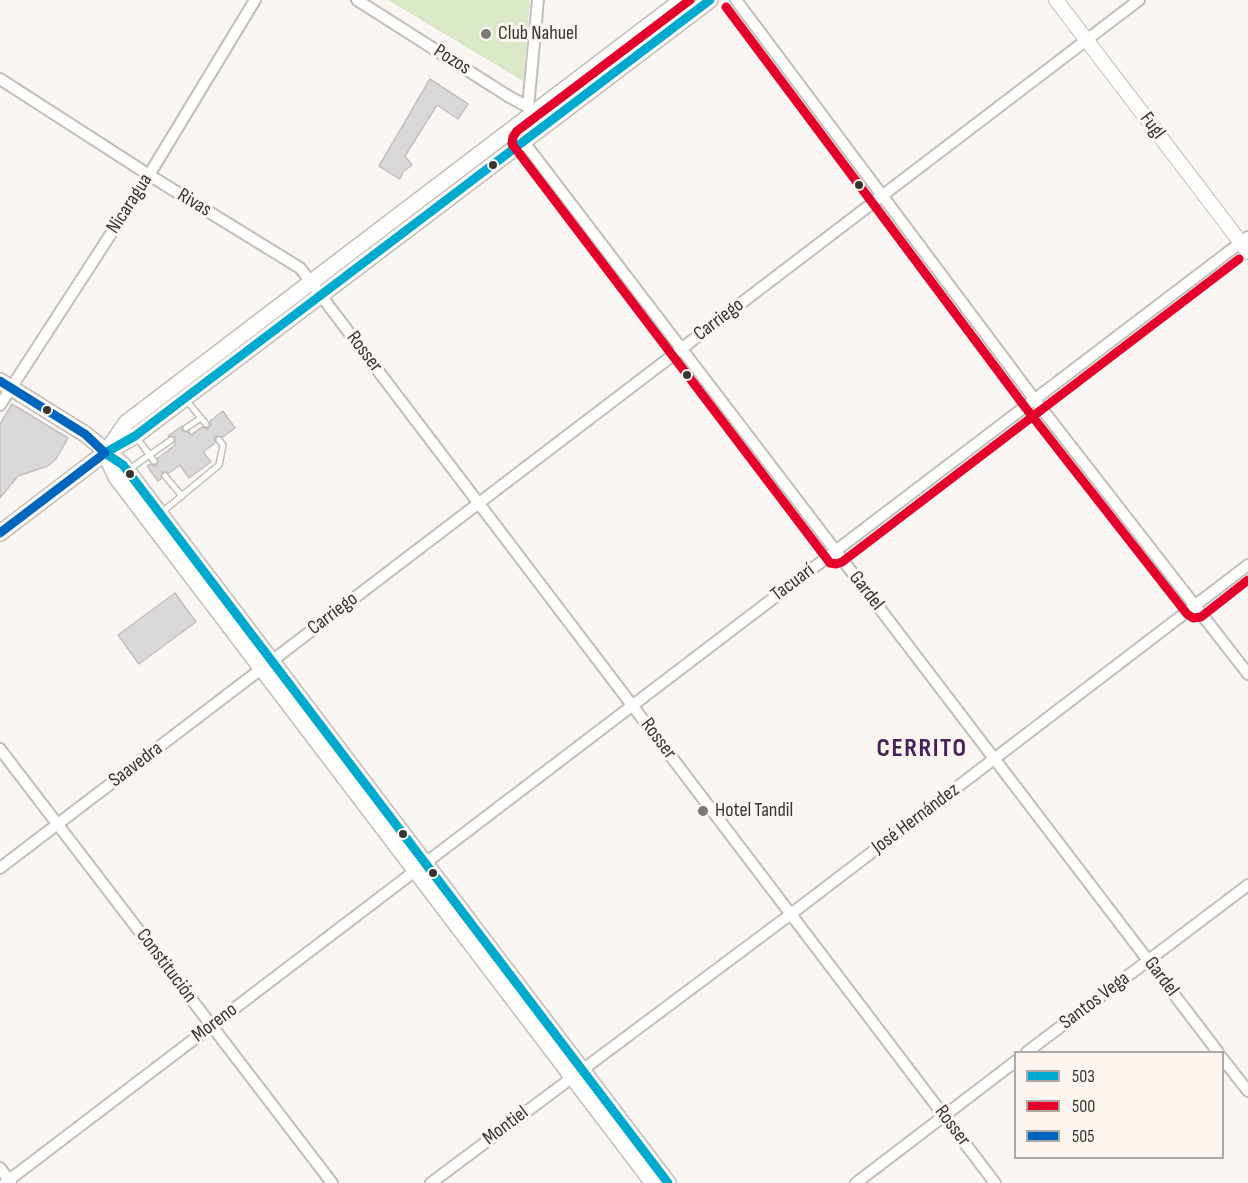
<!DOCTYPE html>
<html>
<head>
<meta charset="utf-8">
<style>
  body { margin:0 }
  #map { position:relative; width:1248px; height:1183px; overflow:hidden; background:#faf6f3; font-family:"Sofia Sans Condensed",sans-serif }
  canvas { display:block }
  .legend { position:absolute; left:1014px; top:1051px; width:210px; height:108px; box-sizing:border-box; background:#fdf6f0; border:2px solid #aea9a4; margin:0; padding:8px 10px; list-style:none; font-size:18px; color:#373532 }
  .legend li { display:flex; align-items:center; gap:12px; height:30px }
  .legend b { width:30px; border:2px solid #aea9a4 }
</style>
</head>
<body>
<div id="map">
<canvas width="1248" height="1183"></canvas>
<ul class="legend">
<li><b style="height:8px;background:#00a9ce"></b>503</li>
<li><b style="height:8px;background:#e4002b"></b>500</li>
<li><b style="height:8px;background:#0065bd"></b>505</li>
</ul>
</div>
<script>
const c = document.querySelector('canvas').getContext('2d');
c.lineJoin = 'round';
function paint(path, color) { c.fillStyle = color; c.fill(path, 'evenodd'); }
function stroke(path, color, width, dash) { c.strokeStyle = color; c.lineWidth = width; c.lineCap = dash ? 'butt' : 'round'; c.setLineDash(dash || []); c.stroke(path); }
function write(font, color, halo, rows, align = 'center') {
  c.font = font + ' "Sofia Sans Condensed",sans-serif'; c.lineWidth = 6; c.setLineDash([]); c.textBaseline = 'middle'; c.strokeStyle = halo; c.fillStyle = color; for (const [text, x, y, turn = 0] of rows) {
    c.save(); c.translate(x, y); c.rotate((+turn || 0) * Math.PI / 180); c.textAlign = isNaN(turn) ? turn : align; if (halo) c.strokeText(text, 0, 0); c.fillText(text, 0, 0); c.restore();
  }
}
paint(new Path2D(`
  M388,0H530L523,81Z
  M694,0H697L547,113Z
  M310,293L132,432L129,430Z`), '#dae8c8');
const building = new Path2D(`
  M430,79L468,104L458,119L437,105L405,156L412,165L403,172L400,179L379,166Z
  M12,404L68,438L56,459L48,466L18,476L0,498V424Z
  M223,411L235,428L223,437L216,436L214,439L215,443L203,452L211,462L189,478L180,465L169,473L162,472L161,479L158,481L147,466L150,464L154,466L157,465L158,458L175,445V437L168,436L182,426V431L189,432L191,435L202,427L207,429L211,425L210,421Z
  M175,593L196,622L139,664L118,635Z`);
paint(building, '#dad8d8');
stroke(building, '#c2c1c0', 1.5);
const service = new Path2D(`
  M186,400L206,424
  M186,428L201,418
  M137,438L154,461
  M128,470L171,440
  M165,476L182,496
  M161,513L219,465L223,445L219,440`);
const minor = new Path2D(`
  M357,0L508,96L528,107L537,118
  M736,0L1035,400L1248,674
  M0,79L149,175L300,268L995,1183
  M528,107L538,0
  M520,137L1218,1052
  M0,405L149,175L255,0
  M0,749L332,1183
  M0,868L1139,0
  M1027,1052L1248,885
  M1222,1058L1248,1091
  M0,1168L11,1183
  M5,1183L1248,237
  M431,1183L791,914L1248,565
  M856,1183L1016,1061`);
const tertiary = new Path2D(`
  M1056,0L1248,252`);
const secondary = new Path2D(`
  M0,381L85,434L123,465L668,1183
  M107,451L126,423L682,0
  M105,453L116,477L653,1183
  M0,533L105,453L135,436L710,0`);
stroke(service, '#c1bebb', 8);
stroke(minor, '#c1bebb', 14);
stroke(tertiary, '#c1bebb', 16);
stroke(secondary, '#c1bebb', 18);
stroke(service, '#fefefd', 5);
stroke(minor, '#fefefd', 10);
stroke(tertiary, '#fefefd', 14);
stroke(secondary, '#fefefd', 15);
stroke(new Path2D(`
  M105,453L123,465L668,1183
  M105,453L135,436L710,0`), '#00a9ce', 9);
stroke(new Path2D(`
  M690,0L517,131L513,137L512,144L830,563L836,564L842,562L1239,259
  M726,7L1025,407L1187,614L1193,618L1201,617L1248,580`), '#e4002b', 9);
stroke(new Path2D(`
  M0,381L85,434L105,453L0,533`), '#0065bd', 9);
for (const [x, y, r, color] of [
  [486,34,6,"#7b7976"],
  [493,165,5,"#373532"],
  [859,185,5,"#373532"],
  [687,375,5,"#373532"],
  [47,410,5,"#373532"],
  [130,474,5,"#373532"],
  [703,811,6,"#7b7976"],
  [403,834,5,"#373532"],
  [433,873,5,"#373532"]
]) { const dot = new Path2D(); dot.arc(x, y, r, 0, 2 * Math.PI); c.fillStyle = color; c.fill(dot); stroke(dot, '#fdf6f0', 2); }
write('20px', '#373532', '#fdf6f0', [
  ["Club Nahuel",498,34],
  ["Hotel Tandil",715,811]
], 'left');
write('20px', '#373532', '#fdf6f0', [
  ["Pozos",452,60,32],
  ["Fugl",1152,126,53],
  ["Rivas",194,203,31],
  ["Nicaragua",130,204,-57],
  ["Carriego",719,320,-37],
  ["Rosser",364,352,53],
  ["Tacuarí",793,583,-37],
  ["Gardel",866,591,52],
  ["Carriego",333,614,-37],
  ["Rosser",658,739,53],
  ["Saavedra",136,765,-37],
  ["José Hernández",916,819,-37],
  ["Constitución",166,966,53],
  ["Gardel",1161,977,53],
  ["Santos Vega",1095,1001,-37],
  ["Moreno",215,1023,-37],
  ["Montiel",506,1126,-37],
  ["Rosser",952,1126,53]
]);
c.letterSpacing = '1.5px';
write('bold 26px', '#462259', '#fdf6f0', [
  ["CERRITO",922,749]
]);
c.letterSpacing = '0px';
</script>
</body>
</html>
